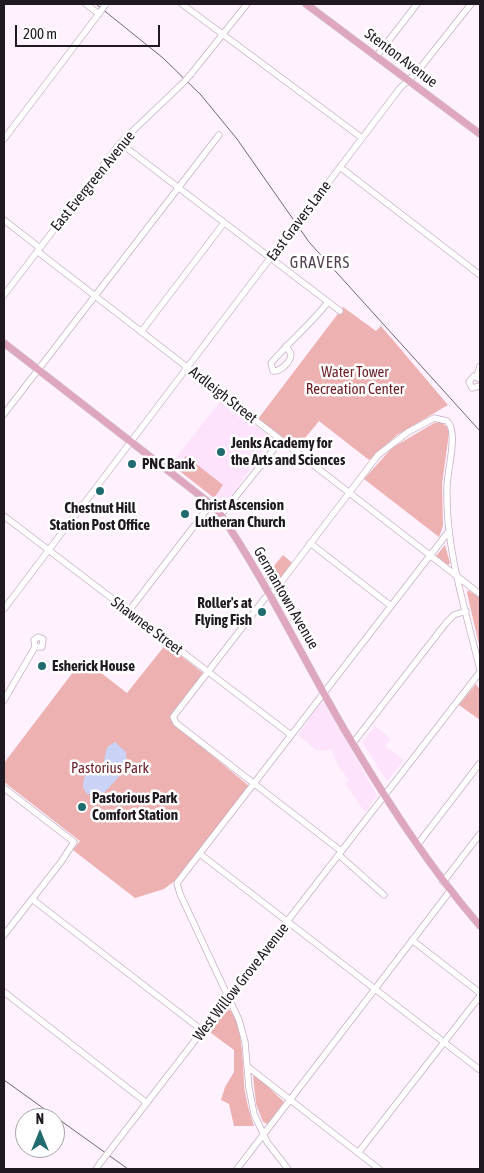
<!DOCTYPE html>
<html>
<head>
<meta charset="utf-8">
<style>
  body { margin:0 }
  #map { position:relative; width:484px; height:1173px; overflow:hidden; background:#fff2fe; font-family:"Asap Condensed",sans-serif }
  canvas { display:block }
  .frame { position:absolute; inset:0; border:5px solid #211921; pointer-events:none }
  .north { position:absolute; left:15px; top:1108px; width:50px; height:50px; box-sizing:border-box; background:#fff; border:1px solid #a6a3a6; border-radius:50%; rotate:0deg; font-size:14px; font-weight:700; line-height:20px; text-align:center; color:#211921 }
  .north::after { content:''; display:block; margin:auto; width:18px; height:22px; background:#1f6b6e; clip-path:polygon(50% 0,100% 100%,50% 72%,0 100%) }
  .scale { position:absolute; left:15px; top:25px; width:145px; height:22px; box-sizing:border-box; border:2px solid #211921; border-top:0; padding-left:6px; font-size:15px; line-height:18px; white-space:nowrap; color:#211921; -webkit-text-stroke:4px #fff; paint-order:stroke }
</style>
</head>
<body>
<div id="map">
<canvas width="484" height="1173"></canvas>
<div class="frame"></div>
<div class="north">N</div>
<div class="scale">200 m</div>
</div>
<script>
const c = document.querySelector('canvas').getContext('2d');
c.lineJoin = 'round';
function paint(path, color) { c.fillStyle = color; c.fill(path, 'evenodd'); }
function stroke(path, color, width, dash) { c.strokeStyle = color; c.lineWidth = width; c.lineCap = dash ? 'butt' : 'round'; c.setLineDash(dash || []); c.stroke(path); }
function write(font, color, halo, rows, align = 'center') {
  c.font = font + ' "Asap Condensed",sans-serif'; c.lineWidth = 5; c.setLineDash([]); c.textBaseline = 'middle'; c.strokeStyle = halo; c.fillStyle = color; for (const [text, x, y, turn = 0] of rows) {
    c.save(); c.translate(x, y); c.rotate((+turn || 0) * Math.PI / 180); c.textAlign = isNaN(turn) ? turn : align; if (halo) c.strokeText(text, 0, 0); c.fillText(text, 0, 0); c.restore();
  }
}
paint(new Path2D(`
  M221,400L272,438L224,506L171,464Z
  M321,702L325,703L377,795L365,813L345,783L349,780L338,766L331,749L325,751L316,750L298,735Z
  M375,726L391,739L385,746L404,760L387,781L362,742Z`), '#fee3fd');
paint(new Path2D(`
  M343,307L376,331L381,326L448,405L397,435L369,460L319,421L297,448L258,419Z
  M441,422L447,427L449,433L442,484L443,526L439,537L364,479L392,448L434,423Z
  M186,456L223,485L214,498L177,469Z
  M445,545L450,563L448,565L436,556Z
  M283,555L292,563L274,586H271L265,577Z
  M468,590L480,598V649L467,593Z
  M166,644L203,673L171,718L172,722L249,786L176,880L164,889L135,898L73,850L80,841L4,782V763L83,659L127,693Z
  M476,684L480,690V720L459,705Z
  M226,1008C244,1012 243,1077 245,1092C247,1104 250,1115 254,1126H234L229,1104L221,1100L225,1087L234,1072V1050L207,1030Z
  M253,1075L257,1076L284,1102L268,1124L263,1122L256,1104Z`), '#eeb1b1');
paint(new Path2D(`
  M115,742L126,752L127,768L102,795L87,794L83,788L84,777L103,765L107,747Z`), '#cad2f5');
const minor = new Path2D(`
  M86,4L99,14
  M182,4L362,138
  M376,57L417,4
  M191,74L247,4
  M4,139L101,11
  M120,143L340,311
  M340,167L480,275
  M4,220L40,248
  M300,220L400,88L417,72L471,4
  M37,251L480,594
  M4,295L120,143L183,83
  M141,332L224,223
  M286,346L291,354C291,362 280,372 273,371L271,363C290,341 310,325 328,302
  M477,376L480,366
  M480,379L474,376L469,382L472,388L480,386
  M4,414L219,135
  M221,515L281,440
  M4,516L291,735
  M310,543L391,606
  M4,609L293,228
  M128,612L211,504
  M4,700L35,647L34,640L38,637L43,639L42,647H35
  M353,743L446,623L454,615L466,611
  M4,788L74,842L61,862L4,935
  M418,844L480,763
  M341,851L176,723L173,717L265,598L275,590L378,455L408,432L434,418L447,421C459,432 447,471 447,487C445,549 466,611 480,670
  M200,854L480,1070
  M339,855L384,895
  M443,882L480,834
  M32,899L203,1031
  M412,940L480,993
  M4,992L147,1103
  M248,1067L379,1169
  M111,1149L480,672
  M358,1153L480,996
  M96,1169L101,1162
  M237,1169L450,891
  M288,1169L267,1142L254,1114L249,1088L245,1042L239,1020L180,894L177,883L449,531`);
const major = new Path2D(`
  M306,4L480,134
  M4,343L207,501L219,512C266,581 302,657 344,729C385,798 428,866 480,926`);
stroke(minor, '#c3afc2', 7);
stroke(major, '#d7d6d7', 8);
stroke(minor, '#fff', 5.5);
stroke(major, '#dfa6c0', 7);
stroke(new Path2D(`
  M96,4L163,58L201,95L237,139L309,242L480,431
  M4,1080L128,1169`), '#706670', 1);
const minorBridge = new Path2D(`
  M101,11L106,4
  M183,83L191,74
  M293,228L300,220
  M101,1162L111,1149`);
stroke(minorBridge, '#c3afc2', 7, []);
stroke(minorBridge, '#fff', 5.5);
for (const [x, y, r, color] of [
  [221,452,5,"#1f6b6e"],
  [132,464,5,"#1f6b6e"],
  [100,491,5,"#1f6b6e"],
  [185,514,5,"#1f6b6e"],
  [262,612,5,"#1f6b6e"],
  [42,666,5,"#1f6b6e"],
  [82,807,5,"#1f6b6e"]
]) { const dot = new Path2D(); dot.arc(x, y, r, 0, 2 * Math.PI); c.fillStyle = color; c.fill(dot); stroke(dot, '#fff', 2); }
write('15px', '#211921', '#fff', [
  ["Stenton Avenue",401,58,37],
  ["East Evergreen Avenue",93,181,-51],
  ["East Gravers Lane",299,221,-53],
  ["Ardleigh Street",223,395,38],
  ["Germantown Avenue",286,598,60],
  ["Shawnee Street",147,626,37],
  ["West Willow Grove Avenue",241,982,-52]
]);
write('15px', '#6c1d26', '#fff', [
  ["Water Tower",355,372],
  ["Recreation Center",355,389],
  ["Pastorius Park",110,768]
]);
write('bold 15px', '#211921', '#fff', [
  ["Jenks Academy for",231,443],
  ["the Arts and Sciences",231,460],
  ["PNC Bank",142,464],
  ["Christ Ascension",195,505],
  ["Lutheran Church",195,522],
  ["Chestnut Hill",100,508,"center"],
  ["Station Post Office",100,525,"center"],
  ["Roller's at",252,603,"right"],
  ["Flying Fish",252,620,"right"],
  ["Esherick House",52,666],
  ["Pastorious Park",92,798],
  ["Comfort Station",92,815]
], 'left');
c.letterSpacing = '1px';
write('16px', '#524152', '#fff', [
  ["GRAVERS",320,263]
]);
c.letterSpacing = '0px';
</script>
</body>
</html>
